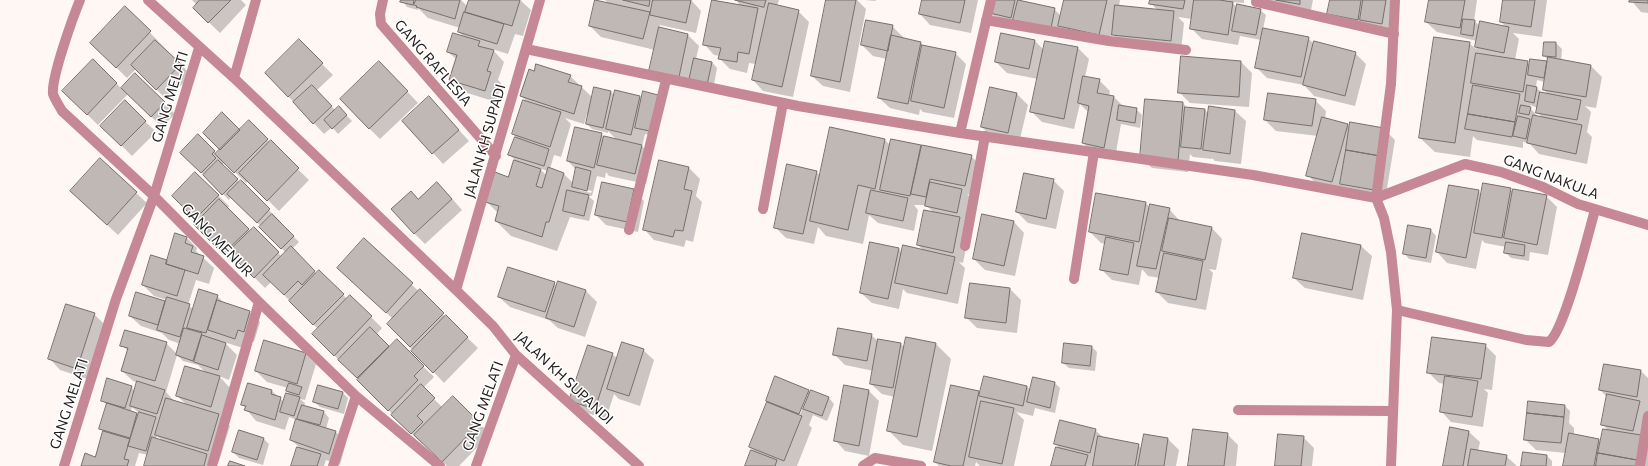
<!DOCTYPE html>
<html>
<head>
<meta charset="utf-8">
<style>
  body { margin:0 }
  canvas { display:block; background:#fef7f4 }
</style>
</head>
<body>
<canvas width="1648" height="466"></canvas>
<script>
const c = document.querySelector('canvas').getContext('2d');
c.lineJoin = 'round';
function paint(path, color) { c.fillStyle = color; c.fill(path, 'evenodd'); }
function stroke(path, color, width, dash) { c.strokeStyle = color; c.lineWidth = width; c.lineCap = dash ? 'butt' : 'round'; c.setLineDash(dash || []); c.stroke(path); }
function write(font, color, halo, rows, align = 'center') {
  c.font = font + ' Commissioner,sans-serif'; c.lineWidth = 3; c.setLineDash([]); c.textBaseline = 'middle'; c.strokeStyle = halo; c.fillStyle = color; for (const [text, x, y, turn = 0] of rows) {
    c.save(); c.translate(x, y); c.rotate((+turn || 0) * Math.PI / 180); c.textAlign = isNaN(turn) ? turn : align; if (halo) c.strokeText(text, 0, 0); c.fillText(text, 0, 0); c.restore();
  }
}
paint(new Path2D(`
  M192,0H241L246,5L220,33L194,8L197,5Z
  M402,0H461L467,6L470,0H520L531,10L523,36L515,34L508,54L492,49L504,62L498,80L501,83L496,102L461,91L450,80L456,59L448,52L464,37L459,32L460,28L428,18L418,8V10L407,7Z
  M605,0H691L701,11L696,33L660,25L659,28L688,35L699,46L696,59L712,62L717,68L713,90L689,87L655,50L601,37L590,26L609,4Z
  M713,0L740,5L736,0H779L777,6L798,11L809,22L793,97L763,91L753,80L756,64L749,63L747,73L730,69L719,58L720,56L714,55L704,44Z
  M827,0H857L866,9L850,92L823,86L812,76Z
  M865,0H876L875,1Z
  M923,0H978L971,33L930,25L920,14Z
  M994,0H1021V2L1054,9L1061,16L1065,0H1120L1119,6L1158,11L1151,3V0H1244V3L1232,2L1237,8L1260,10L1266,15L1263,29L1308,38L1314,44L1355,53L1366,64L1355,106L1314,96L1304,85L1267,78L1256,67L1261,40L1240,36L1238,45L1202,39L1191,28L1192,19L1178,17L1184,23L1181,51L1124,45L1112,34L1110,46L1063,30L1061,38L1025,30L997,19L991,13Z
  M1268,0H1313L1310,15Z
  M1331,0H1398L1393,34L1339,25Z
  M1430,0H1477L1474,21L1480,26L1507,28L1501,22L1504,0H1547L1542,37L1513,33L1519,39L1515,60L1527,62L1530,65L1546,62L1548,64L1549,60L1544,56L1545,43H1556L1562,49L1561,61L1591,66L1602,77L1596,108L1585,106L1591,112L1587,132L1592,137L1587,164L1539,154L1529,143L1523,142V148L1477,140L1473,136L1470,157L1435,152L1420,138L1469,43L1476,49L1477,41L1437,32L1426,22ZM1537,80L1545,82L1544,90L1549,95L1542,93L1536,87ZM1530,105L1538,108L1537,112L1543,118L1535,116L1536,114L1530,108Z
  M1631,0H1648V13L1641,12Z
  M125,7L191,75L167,100L136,69L127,78L91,43Z
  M892,26L903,37V39L921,43L924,47L955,53L966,64L954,118L923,112L920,109L919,115L890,108L879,98L887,59L873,56L862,45Z
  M1002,35L1035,41L1044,50L1045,42L1078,48L1089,59L1085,77L1099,80L1110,91L1109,96L1114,97L1124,107L1136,109L1142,115L1140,128L1121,124L1115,158L1094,154L1083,143L1089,113L1080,104L1074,129L1042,122L1031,111L1038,79L1007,73L996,62Z
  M299,41L333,75L316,91L335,110L344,113L352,121L338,134L332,127L324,134L266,73Z
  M1182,57L1241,62L1252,73L1249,107L1190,103L1179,92Z
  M93,61L122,89L135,74L175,114L162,127L128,94L98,125L63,91Z
  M535,72L570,76L593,98L595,88L611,92L615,96L616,91L640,97L642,99L655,136L645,134L642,146L652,157L646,184L609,176L606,172L605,178L597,176L592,196L587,195L594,201L589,221L570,217L557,251L511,236L496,221L498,213L486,201L509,178L515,160L510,155L519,140L513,134L528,102L521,96ZM587,114L589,115L587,124L592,129L608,133V131L618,141L605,138L601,134L568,161L576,170L573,183L564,174L550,169L554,155L561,157L571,124L565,118L584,124ZM539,168L548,171L547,176ZM579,188L592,191L591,193L579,190Z
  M390,73L418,103L380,139L369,128Z
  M1017,94L1028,105L1019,143L993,138L982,127Z
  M1315,100L1326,111L1325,119L1347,124L1350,127L1384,129L1395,140L1385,200L1351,195L1318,186L1308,175L1318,136L1276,131L1265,120Z
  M125,102L156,132L132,156L102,126Z
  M1183,103L1188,109L1205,110L1209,114L1235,111L1246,121L1241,164L1215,161L1212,158V159L1193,157L1190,154L1188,172L1152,168L1141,158Z
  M439,108L469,141L443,164L433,153Z
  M249,122L309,180L279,211L248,181L246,183L225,162L222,165L280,221L279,222L299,242L292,249L317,274L320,271L347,299L350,296L382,328L376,335L390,348L397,341L434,377L424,387L427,392L443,408L453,397L490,434L459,466H447L423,443L422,444L313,334L318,329L271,282L265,288L238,261L235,264L195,225L199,221L174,196L195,173L229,206L227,209L250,232L254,228L282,257L286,253L261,226L231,197L229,200L182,153L198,136L217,154Z
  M885,140L891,146L892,140L971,156L982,167L976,196L967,194L973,200L968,223L964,222L970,229L963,263L959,262L965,268L958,304L907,293L903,289L899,309L872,303L861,293L899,249L902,253L924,251L918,245L933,212L926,205H914L918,210L914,231L878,223L869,215L863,244L826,236L818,227L814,244L786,238L775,227L816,172L821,176Z
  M659,161L689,168L700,179L696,196L702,202L693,242L686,240L684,247L654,240L644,229Z
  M1053,180L1064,191L1056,229L1028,223L1017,212Z
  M1510,189L1514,193L1546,196L1557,207L1548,255L1530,252L1529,261L1511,258L1505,252L1506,247L1485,243L1482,240L1476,269L1447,263L1437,252L1478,191L1482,195Z
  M633,190L644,201L638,232L606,225L596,215Z
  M136,193L147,203L118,235L82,202Z
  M448,194L462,210L425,244L414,233L419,200Z
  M1146,203L1150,208L1169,209L1180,221L1212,228L1222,239L1216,270L1209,269L1213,273L1206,310L1168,303L1157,292L1160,278L1148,276L1142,269L1139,285L1112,280L1101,269L1106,244L1101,243L1090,232Z
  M1014,222L1024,233L1015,276L985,270L974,259Z
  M1431,230L1436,236L1431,263L1409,259L1404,253Z
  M186,237L197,248L196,251L214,268L209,284L196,280L188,305L194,310L217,296L225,304L249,312L260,322L254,342L249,340L246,349L224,342L237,355L229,380L219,376L230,388L221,417L230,426L219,461L211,459L217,466H145L148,455L139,453L135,466H82L96,458L104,432L101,428L108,406L102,400L131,387L135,391L138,383L133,381L122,371L128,351L122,345L166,343L177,354L181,344L169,340L162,333L141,326L130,316L136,294L166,303L167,300L154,296L143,285L151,257L168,261ZM177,355L183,361L198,365L206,373L177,396L187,405L175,402L166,392ZM132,407L140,414L131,412ZM157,436L163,441L156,439Z
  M364,239L478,348L444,383L388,324L393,319L349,278Z
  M1361,246L1372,256L1363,300L1305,288L1294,278Z
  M559,282L586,291L597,302L585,337L558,328L549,320L510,307L499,297L554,283L557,286Z
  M1010,289L1021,300L1017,333L977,328L966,317Z
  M94,314L105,325L88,379L60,370L50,359Z
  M871,335L879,342V340L901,344L905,348L936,344L951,359L932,451L903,445L888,430L895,397L882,394L871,384L874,371L845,365L834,354Z
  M1485,345L1496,356L1492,390L1484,389L1488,393L1483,427L1451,422L1441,411L1445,384L1439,383L1428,372Z
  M1092,347L1097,352L1095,371L1069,368L1063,363Z
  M643,350L654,360L640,406L619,399L614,394L606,419L581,411L570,401L612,354L618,359Z
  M305,354L316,364L305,400L300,399L305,403L304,407L324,412L329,418L326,429L336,432L346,443L340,465L326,460L324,466H293L299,447L291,440L297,420L289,417L285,430L256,421L242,404L272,391L284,402L292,396L287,391L288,388L267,382L256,371Z
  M1605,365L1641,371L1648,378V466H1564L1566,453L1536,450L1525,439L1565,406L1570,411L1569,423L1574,428V435L1599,440L1601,442L1609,431L1602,424L1608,398L1600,390Z
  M1055,383L1060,388L1055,413L1035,408L1033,416L1016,412L1024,420L1014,466H980L976,462L975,466H939L935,462L978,392L981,395L1027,386L1031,391Z
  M808,390L811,393V391L829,398L834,404L827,421L813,415L809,425L812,428L797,466H746L755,452L750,447L771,405L767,401ZM806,394H808L798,420L796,419Z
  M869,391L879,401L869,456L845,451L835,440Z
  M343,393L348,398L344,414L320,407L314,402Z
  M1451,428L1469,432L1480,442L1478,451L1506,456L1517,466H1444Z
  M1095,430L1104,438L1138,445L1142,449L1168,439L1179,450L1176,466H1052L1060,449L1055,443Z
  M1227,434L1238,445L1236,466H1189Z
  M1303,437L1314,448L1312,466H1276Z
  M264,439L269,444L263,465L239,458L233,452Z
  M1524,453L1547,456L1552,461V466H1522Z`), '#0003');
const building = new Path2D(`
  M200,0H231L208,23L193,8Z
  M401,0H414L413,5L400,2Z
  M416,0H460L455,19L416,7L417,6L414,5Z
  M469,0H520L512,26L465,12Z
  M595,0L650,12L643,39L589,26Z
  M623,0H650L649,6Z
  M653,0H691L686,23L650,15Z
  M712,0L758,8L749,54L738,52L737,62L718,59L721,48L703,45Z
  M735,0H766L764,7Z
  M826,0H856L840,82L811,76Z
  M922,0H965L960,23L919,14Z
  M993,0H1015L1011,18L990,13Z
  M1018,0L1055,8L1051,28L1013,20Z
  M1064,0H1107L1099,35L1058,26Z
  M1150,0H1185L1183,9L1149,4Z
  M1194,0H1219L1233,2L1228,35L1190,29Z
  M1276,0H1300V4Z
  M1330,0H1361L1358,20L1327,14Z
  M1363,0H1386L1382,24L1360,20Z
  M1429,0H1465L1460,28L1425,22Z
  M1503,0H1535L1531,27L1500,22Z
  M1630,0H1648V3L1629,2Z
  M769,3L799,10L782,87L752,80Z
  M1237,4L1261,9L1256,35L1232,31Z
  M1115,5L1174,11L1171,41L1112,35Z
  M125,6L151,31L116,68L90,43Z
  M464,12L504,24L497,44L458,32Z
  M1463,19L1475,20L1473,36L1461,34Z
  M866,20L893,25L888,51L861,45Z
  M1480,21L1509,27L1504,53L1475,47Z
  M659,27L688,34L679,77L649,71Z
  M1263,28L1309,37L1301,77L1255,68Z
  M453,33L480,41L478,46L494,50L487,71L491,72L485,91L449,80L457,55L447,52Z
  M1001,33L1035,40L1029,69L995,62Z
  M891,35L921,42L908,104L878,98Z
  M1434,37L1470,42L1455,143L1419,138Z
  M299,39L323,63L288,97L265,73Z
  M155,40L181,64L156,90L131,65Z
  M1045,41L1078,47L1064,119L1030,112Z
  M1314,41L1356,52L1345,96L1303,85Z
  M1544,42H1556V57L1543,56Z
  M922,45L956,52L944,108L911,101Z
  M1476,53L1528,61L1523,92L1471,83Z
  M1181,56L1241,61L1239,97L1178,93Z
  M1548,57L1591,65L1586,97L1543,90Z
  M694,58L712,62L707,85L689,81Z
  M93,59L117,83L87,115L62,91Z
  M1530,59L1547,61L1544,78L1528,75Z
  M379,61L408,91L369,129L340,99Z
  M536,64L571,75L568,82L582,86L574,114L520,96L529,69L534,71Z
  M135,73L165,102L151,117L121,88Z
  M1083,76L1100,79L1097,93L1114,96L1104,148L1082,143L1089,106L1078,103Z
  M312,85L332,106L313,124L293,102Z
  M1473,85L1520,94L1515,122L1468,114Z
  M1527,85L1537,87L1534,103L1525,101Z
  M594,87L611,91L603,128L586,124Z
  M990,87L1017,93L1008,133L981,127Z
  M615,90L640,96L631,135L606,129Z
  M643,91L658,95L650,131L635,128Z
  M1540,92L1581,100L1577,120L1536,113Z
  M1268,93L1316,99L1312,126L1264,120Z
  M429,96L459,130L432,154L402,121Z
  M1145,99L1183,102L1178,161L1140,158Z
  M125,100L146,121L121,146L100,126Z
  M523,100L561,112L550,147L512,134Z
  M1119,105L1137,108L1135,123L1117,120Z
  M1521,105L1531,107L1529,115L1519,113Z
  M339,106L347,115L332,129L324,120Z
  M1209,106L1235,110L1230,154L1203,150Z
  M1185,107L1205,109L1201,149L1181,147Z
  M222,112L240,130L220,150L203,133Z
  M1468,114L1515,122L1512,137L1465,129Z
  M1533,115L1582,125L1576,154L1527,143Z
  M1518,116L1530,119L1526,139L1513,136Z
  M1322,117L1348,124L1332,182L1306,176Z
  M249,120L268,139L234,173L215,154Z
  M1350,122L1384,128L1380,156L1346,150Z
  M575,127L602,133L594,168L567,161Z
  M830,127L885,139L875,189L858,185L848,230L810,221Z
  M198,134L215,151L212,154L216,158L201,173L180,153Z
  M604,136L642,145L635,174L597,165Z
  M515,137L549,149L544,166L508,155Z
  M891,139L921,145L910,196L880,190Z
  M271,140L299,168L267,201L239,173Z
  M922,145L972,155L965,186L930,179L926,197L911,194Z
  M1346,150L1380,156L1374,190L1340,184Z
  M100,158L137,192L107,225L70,191Z
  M218,160L238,179L222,195L203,175Z
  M514,160L541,169L536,186L542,188L548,167L564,173L549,222H546L542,237L495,221L499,206L485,202L495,172L508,177Z
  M659,160L689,167L684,189L692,191L683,231L675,230L673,237L643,230Z
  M787,164L817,171L803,234L774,228Z
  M576,167L591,171L587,191L572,187Z
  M195,172L219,195L195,219L172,196Z
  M1024,173L1054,179L1046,219L1016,212Z
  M241,180L270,209L257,223L227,194Z
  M437,182L452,199L414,234L391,209L411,191L418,199Z
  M602,182L634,189L627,222L595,215Z
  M930,182L962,189L957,213L925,206Z
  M1483,183L1511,188L1502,238L1474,233Z
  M1449,185L1479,190L1466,258L1436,252Z
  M1513,189L1547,195L1537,245L1504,238Z
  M567,190L589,195L584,216L563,211Z
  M871,190L908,198L903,221L866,213Z
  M1096,193L1146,202L1139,242L1089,232Z
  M219,199L249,229L223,254L194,225Z
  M1150,204L1170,208L1156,269L1137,266Z
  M924,210L960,217L953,253L917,245Z
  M272,214L294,236L281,249L259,227Z
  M982,214L1014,221L1004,266L973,259Z
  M1169,218L1212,227L1205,260L1162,251Z
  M1408,225L1431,229L1426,258L1403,254Z
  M254,227L279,252L254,278L228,252Z
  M175,233L187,237L185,243L193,246L191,252L204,256L198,274L166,264Z
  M1302,233L1361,245L1352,290L1293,278Z
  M1106,237L1134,243L1128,275L1100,270Z
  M364,238L413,283L386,313L337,268Z
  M870,242L899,248L888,299L860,293Z
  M1506,242L1525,245L1524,256L1504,253Z
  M903,245L955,257L947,294L895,283Z
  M291,246L315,271L302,285L298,281L284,295L263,275Z
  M1164,253L1203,261L1196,300L1156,292Z
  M151,255L167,260L166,264L185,270L177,296L142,285Z
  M508,267L555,282L545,312L498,297Z
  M319,270L344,294L313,325L289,301Z
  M558,281L586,290L574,327L546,318Z
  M970,283L1010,288L1006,323L965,318Z
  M199,289L218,295L206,333L187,328Z
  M420,289L444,313L410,347L387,324Z
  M136,292L165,301L158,325L129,316Z
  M350,295L372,316L334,356L312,334Z
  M167,297L190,304L180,337L157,330Z
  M217,300L250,311L244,332L238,330L235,339L208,330Z
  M66,304L95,313L77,369L48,359Z
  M446,315L468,337L433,373L411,351Z
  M370,327L389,346L357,378L338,360Z
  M184,328L202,333L193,361L176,355Z
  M838,328L872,334L867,361L833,355Z
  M125,330L167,342L155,381L121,371L128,348L120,346Z
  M202,335L226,343L218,370L194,362Z
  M906,337L936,343L917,437L887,431Z
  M1432,337L1486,344L1481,379L1427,373Z
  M397,339L424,366L414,376L418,380L388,411L357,380Z
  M878,339L901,343L893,388L870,384Z
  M264,340L306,353L297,384L255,371Z
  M622,342L644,349L629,396L607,389Z
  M1064,343L1092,346L1090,366L1062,363Z
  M588,345L613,353L595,409L569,401Z
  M1604,364L1641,370L1637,397L1599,390Z
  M185,366L220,376L211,407L176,396Z
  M775,376L809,390L799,414L766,401Z
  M984,376L1027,386L1023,406L979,396Z
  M1445,376L1478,381L1472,417L1440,412Z
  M1033,377L1055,382L1050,408L1027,402Z
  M107,378L132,386L125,408L101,401Z
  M137,381L165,390L157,414L130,406Z
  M248,383L272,390L271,394L281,397L275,420L244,410L246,406L241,405Z
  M289,383L302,387L299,395L286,391Z
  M421,384L435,398L417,416L423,422L411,434L391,415Z
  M318,385L343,392L338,409L313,402Z
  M844,385L869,390L859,446L834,441Z
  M951,385L979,391L963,466H951L934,462Z
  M811,390L829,397L822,416L803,409Z
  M286,393L300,397L294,416L280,412Z
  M1607,394L1640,401L1633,431L1601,425Z
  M453,396L480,423L442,462L414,435Z
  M166,398L219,414L208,451L155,435Z
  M981,401L1014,408L1002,464L969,457Z
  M1528,401L1565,405L1564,417L1527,413Z
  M767,402L802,416L784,461L749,447Z
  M107,403L137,413L130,438L99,429Z
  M302,405L324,411L320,425L297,419Z
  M139,412L156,417L146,451L128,446Z
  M1527,413L1564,417L1561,443L1524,440Z
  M296,419L336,431L329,454L290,440Z
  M1060,420L1096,429L1090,453L1054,444Z
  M1450,427L1469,431L1463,466H1443Z
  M1193,429L1228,433L1224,466H1188Z
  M1603,429L1641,435L1637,460L1598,453Z
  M239,430L264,438L257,460L232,452Z
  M103,431L130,439L124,459L129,460L127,466H81L85,453L95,457Z
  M1569,433L1599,439L1594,466H1563Z
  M1144,434L1168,438L1164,466H1138Z
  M1278,434L1304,436L1301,466H1275Z
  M1098,436L1139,444L1135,466H1093Z
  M152,437L207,454L204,466H144Z
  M297,447L321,454L317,466H291Z
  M1056,447L1088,455L1085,466H1051Z
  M1471,449L1507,455L1505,466H1468Z
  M751,450L777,460L775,466H745Z
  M1523,452L1547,455L1546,466H1521Z
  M1598,453L1637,460L1636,466H1596Z
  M230,461L245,466H228Z`);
paint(building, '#c0b8b4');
stroke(building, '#776f6c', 1);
stroke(new Path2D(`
  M1256,2L1394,34
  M763,209L783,103
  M965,246L985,136
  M1074,279L1094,152
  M1397,310L1526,340L1549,342C1565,330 1588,234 1595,210`), '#c58894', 10);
stroke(new Path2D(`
  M80,0C73,17 51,78 53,94C55,100 59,105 62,111L154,196L259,302L356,396L440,466
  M148,0L234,78L456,290L493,326L516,355L639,466
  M383,0L380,14L381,24L496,156
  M986,20L1109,41L1186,50
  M526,49L798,106L960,133L1253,175L1376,198L1465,164L1501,172L1543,187L1578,204L1648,225
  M234,78L256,0
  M960,133L991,0
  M629,230L666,80
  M456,290L540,0
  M1238,410L1393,411
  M64,466L116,299L154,196L199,48
  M212,466L259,302
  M333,466L356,396
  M476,466L516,355
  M863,466L875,458L921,466
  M1391,466L1397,310L1391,252L1384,218L1376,198L1391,84L1395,0
  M1640,466L1648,416`), '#c58894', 10);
write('14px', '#1e1b1a', '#fff', [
  ["GANG RAFLESIA",433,63,49],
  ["GANG MELATI",170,97,-73],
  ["JALAN KH SUPADI",485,141,-74],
  ["GANG NAKULA",1551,177,21],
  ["GANG MENUR",217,240,46],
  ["JALAN KH SUPANDI",564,378,43],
  ["GANG MELATI",69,404,-72],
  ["GANG MELATI",483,406,-70]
]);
</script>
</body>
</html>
